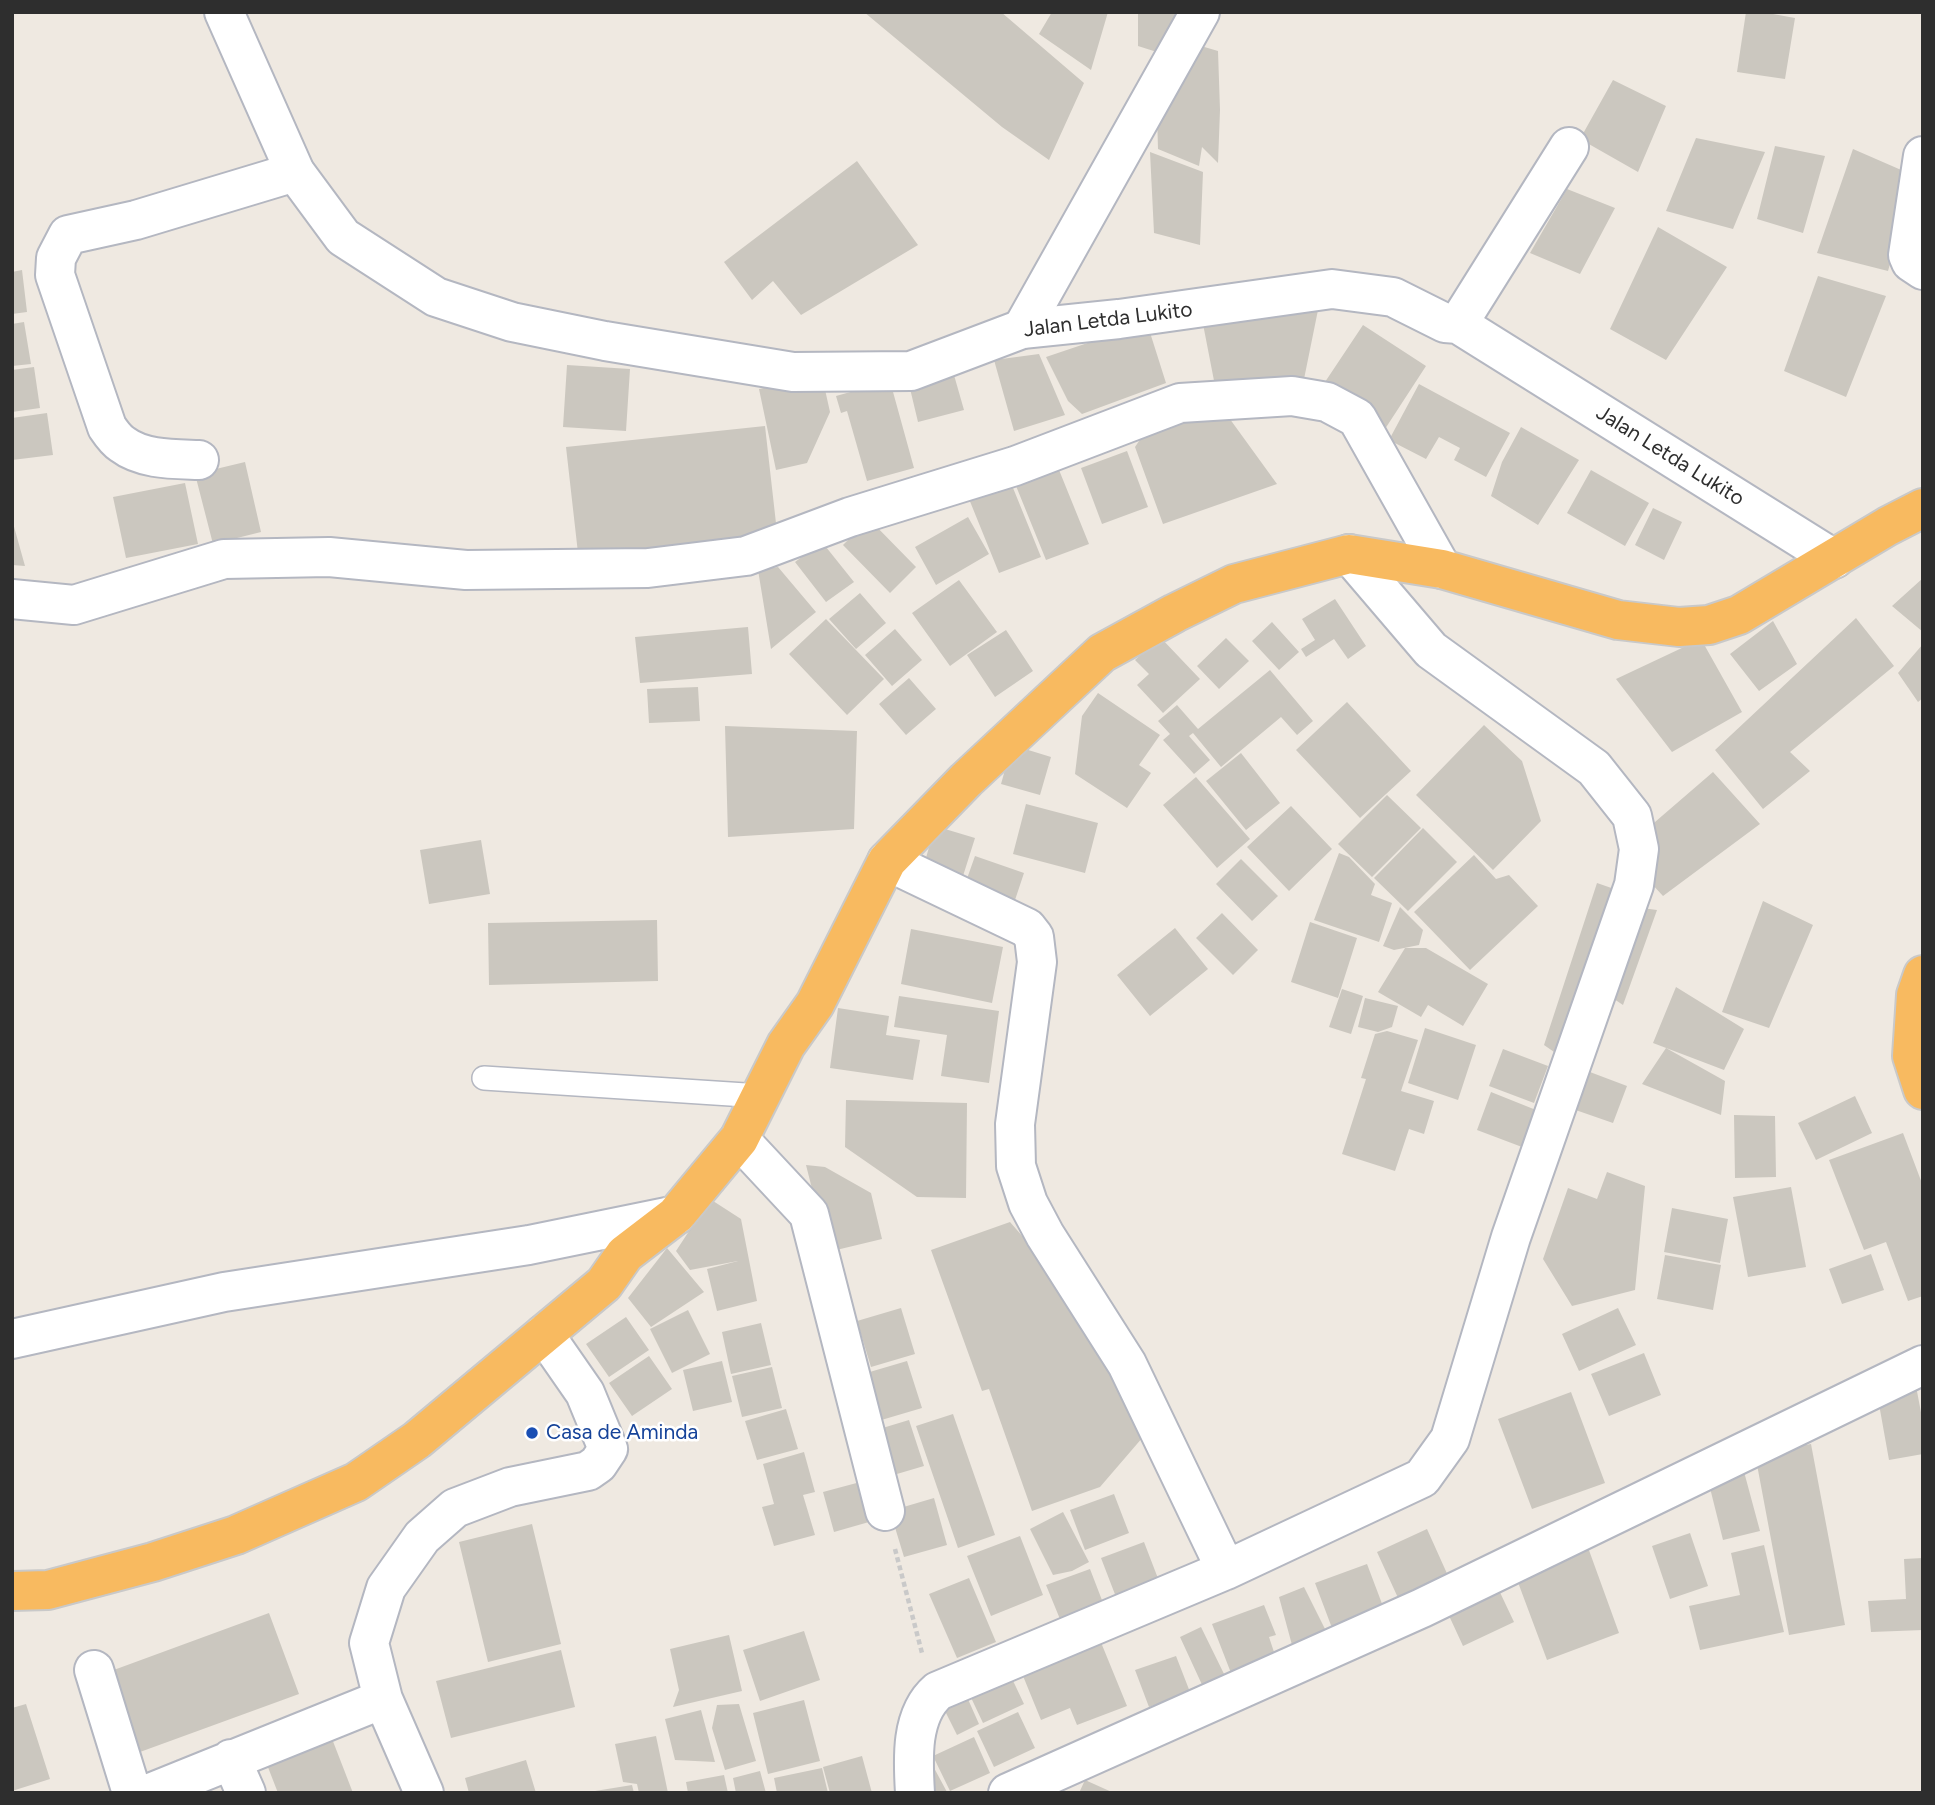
<!DOCTYPE html>
<html>
<head>
<meta charset="utf-8">
<style>
  body { margin:0 }
  #map { position:relative; width:1935px; height:1805px; overflow:hidden; background:#efe9e1; font-family:Figtree,sans-serif }
  canvas { display:block }
  .frame { position:absolute; inset:0; border:14px solid #2e2e2e; pointer-events:none }
</style>
</head>
<body>
<div id="map">
<canvas width="1935" height="1805"></canvas>
<div class="frame"></div>
</div>
<script>
const c = document.querySelector('canvas').getContext('2d');
c.lineJoin = 'round';
function paint(path, color) { c.fillStyle = color; c.fill(path, 'evenodd'); }
function stroke(path, color, width, dash) { c.strokeStyle = color; c.lineWidth = width; c.lineCap = dash ? 'butt' : 'round'; c.setLineDash(dash || []); c.stroke(path); }
function write(font, color, halo, rows, align = 'center') {
  c.font = font + ' Figtree,sans-serif'; c.lineWidth = 5; c.setLineDash([]); c.textBaseline = 'middle'; c.strokeStyle = halo; c.fillStyle = color; for (const [text, x, y, turn = 0] of rows) {
    c.save(); c.translate(x, y); c.rotate((+turn || 0) * Math.PI / 180); c.textAlign = isNaN(turn) ? turn : align; if (halo) c.strokeText(text, 0, 0); c.fillText(text, 0, 0); c.restore();
  }
}
paint(new Path2D(`
  M864,12H1001L1084,83L1049,160L1002,127Z
  M1052,12H1108L1091,70L1039,34Z
  M1138,12H1180L1160,53L1138,46Z
  M1746,12H1762L1795,18L1785,79L1737,72Z
  M1201,46L1218,51L1220,110L1218,163L1202,147L1199,166L1158,149L1157,114Z
  M1613,80L1666,106L1638,172L1580,139Z
  M1696,138L1765,152L1733,229L1666,211Z
  M1775,146L1825,156L1803,233L1757,219Z
  M1853,149L1915,176L1888,271L1817,253Z
  M1150,152L1203,172L1200,245L1154,233Z
  M857,161L918,245L801,315L773,281L752,300L724,262Z
  M1567,189L1615,208L1580,274L1530,253Z
  M1658,227L1727,267L1666,360L1610,329Z
  M22,270L27,312L12,314V272Z
  M1818,276L1886,296L1846,397L1784,371Z
  M1318,310L1303,384L1216,391L1203,324Z
  M24,322L31,364L12,366V324Z
  M1147,323L1166,383L1082,414L1068,401L1046,357Z
  M1363,325L1426,366L1385,429L1321,388Z
  M1039,354L1065,415L1014,431L994,360Z
  M950,361L964,410L918,422L907,376Z
  M567,365L630,369L626,431L563,427Z
  M34,367L40,408L12,412V370Z
  M822,376L830,412L807,463L776,470L759,389Z
  M890,381L914,468L867,481L847,411L841,413L836,396Z
  M1419,384L1510,433L1486,477L1454,460L1460,448L1439,437L1426,459L1389,440Z
  M47,413L53,455L12,460V418Z
  M1227,415L1277,484L1163,524L1135,447L1151,423Z
  M765,426L778,541L579,562L566,447Z
  M1521,427L1579,460L1538,525L1491,496L1502,462Z
  M1127,451L1148,507L1102,524L1081,468Z
  M245,462L261,532L213,544L195,474Z
  M1057,465L1089,544L1046,560L1014,481Z
  M1591,470L1649,503L1625,546L1567,513Z
  M1009,478L1041,557L999,573L967,494Z
  M185,483L198,544L126,558L113,497Z
  M1653,508L1682,522L1664,560L1635,545Z
  M968,517L989,554L936,585L915,547Z
  M869,519L916,567L890,593L843,545Z
  M12,523H13L25,566L12,565Z
  M822,542L854,582L826,602L795,562Z
  M778,567L816,612L771,649L758,570Z
  M1923,578V632L1892,606Z
  M959,580L997,632L950,666L912,613Z
  M860,593L886,623L856,649L829,619Z
  M1335,599L1366,646L1348,659L1334,639L1306,657L1301,649L1315,640L1302,619Z
  M1856,618L1894,666L1790,752L1810,771L1763,809L1715,750Z
  M826,619L884,679L847,715L789,654Z
  M1773,621L1797,664L1759,691L1730,654Z
  M1272,622L1299,652L1279,670L1252,641Z
  M748,627L752,674L640,683L635,637Z
  M895,629L922,660L892,686L865,655Z
  M1006,630L1033,671L995,697L967,655Z
  M1160,637L1200,679L1163,713L1137,685L1149,674L1135,660Z
  M1226,638L1249,661L1219,689L1197,666Z
  M1701,639L1742,712L1672,752L1616,679Z
  M1923,644V698L1918,702L1898,673Z
  M1270,670L1313,721L1297,735L1281,717L1221,767L1193,733L1189,736L1210,760L1194,774L1163,740L1170,734L1158,721L1177,705L1198,729Z
  M909,678L936,709L906,735L879,704Z
  M698,687L700,721L649,723L647,689Z
  M1098,693L1160,735L1139,765L1151,773L1127,808L1075,774L1082,716Z
  M1347,702L1411,771L1360,818L1296,750Z
  M1484,725L1522,761L1541,821L1493,870L1416,795Z
  M725,726L857,731L854,829L728,837Z
  M1012,745L1051,757L1040,795L1001,784Z
  M1241,753L1280,803L1246,830L1206,781Z
  M1713,772L1760,824L1663,896L1650,882L1655,822Z
  M1196,777L1250,839L1217,868L1163,805Z
  M1387,795L1421,828L1372,877L1338,844Z
  M1026,804L1098,823L1085,873L1013,854Z
  M1291,806L1332,849L1289,891L1247,847Z
  M935,826L975,838L963,876L924,865Z
  M1423,828L1457,862L1408,911L1374,878Z
  M481,840L490,894L429,904L420,850Z
  M1339,853L1349,857L1375,884L1371,895L1392,903L1379,942L1314,920Z
  M1474,855L1496,879L1509,875L1538,906L1470,970L1414,912Z
  M975,856L1024,873L1013,906L963,890Z
  M1241,859L1278,896L1252,921L1216,884Z
  M1597,883L1620,891L1557,1054L1544,1045Z
  M1763,901L1813,925L1769,1028L1722,1012Z
  M1400,907L1423,930L1419,945L1394,950L1383,946Z
  M1642,908L1657,910L1623,1005L1611,997Z
  M1222,913L1258,950L1233,975L1196,938Z
  M657,920L658,981L489,985L488,923Z
  M1310,922L1357,938L1338,998L1291,982Z
  M1175,928L1208,969L1150,1016L1117,975Z
  M911,929L1003,947L992,1003L901,984Z
  M1405,948H1426L1488,984L1463,1026L1428,1005L1421,1017L1378,992Z
  M1676,987L1744,1029L1724,1070L1653,1043Z
  M1342,989L1363,996L1351,1034L1329,1027Z
  M899,996L999,1011L989,1083L941,1076L947,1035L894,1027Z
  M1365,998L1398,1006L1392,1027L1378,1032L1358,1027Z
  M838,1008L889,1016L886,1035L920,1040L913,1080L830,1068Z
  M1425,1028L1476,1045L1458,1100L1408,1083Z
  M1387,1031L1418,1040L1401,1091L1434,1101L1424,1134L1409,1129L1395,1171L1342,1154L1366,1079L1361,1078L1375,1034Z
  M1666,1048L1725,1081L1721,1115L1642,1084Z
  M1503,1049L1548,1066L1534,1103L1489,1086Z
  M1582,1069L1627,1086L1613,1123L1567,1107Z
  M1491,1092L1536,1110L1522,1147L1477,1130Z
  M1855,1096L1872,1133L1816,1160L1798,1123Z
  M846,1100L967,1103L966,1198L917,1197L845,1147Z
  M1734,1115L1775,1116L1776,1177L1735,1178Z
  M1903,1133L1923,1186V1296L1908,1301L1886,1242L1864,1250L1829,1160Z
  M806,1165L825,1167L871,1193L882,1239L828,1252Z
  M1607,1172L1645,1186L1635,1290L1572,1306L1543,1259L1568,1188L1597,1199Z
  M1791,1187L1806,1267L1748,1277L1733,1197Z
  M710,1199L741,1219L757,1301L717,1311L707,1269L738,1261L690,1270L676,1251Z
  M1672,1208L1728,1219L1720,1263L1664,1252Z
  M1010,1222L1070,1291L1143,1437L1100,1487L1032,1511L989,1389L982,1391L931,1250Z
  M667,1248L704,1292L651,1327L628,1298Z
  M1871,1254L1884,1290L1842,1304L1829,1269Z
  M1665,1255L1721,1265L1713,1310L1657,1299Z
  M901,1308L915,1354L871,1367L857,1321Z
  M1618,1308L1636,1345L1579,1371L1562,1334Z
  M688,1310L710,1354L672,1373L650,1329Z
  M626,1317L649,1350L609,1377L586,1344Z
  M761,1323L771,1365L731,1374L722,1332Z
  M1644,1353L1661,1395L1609,1416L1591,1374Z
  M649,1356L672,1389L632,1416L609,1383Z
  M722,1361L732,1402L693,1411L683,1370Z
  M907,1361L922,1408L878,1421L863,1374Z
  M772,1367L782,1408L742,1417L732,1376Z
  M1916,1386L1923,1423V1454L1889,1460L1877,1393Z
  M1571,1392L1605,1483L1532,1509L1498,1419Z
  M786,1409L798,1449L757,1460L745,1421Z
  M953,1414L995,1535L958,1548L916,1426Z
  M909,1420L924,1466L880,1479L866,1433Z
  M1811,1444L1845,1625L1789,1635L1755,1454Z
  M804,1452L815,1492L803,1495L815,1535L774,1546L762,1507L774,1504L763,1464Z
  M1743,1468L1760,1531L1723,1540L1707,1476Z
  M864,1481L876,1520L834,1532L823,1492Z
  M1114,1494L1129,1533L1085,1550L1070,1510Z
  M934,1498L947,1545L904,1557L890,1511Z
  M1063,1512L1089,1562L1072,1571L1053,1575L1030,1529Z
  M532,1524L561,1644L488,1662L459,1542Z
  M1427,1529L1449,1578L1399,1600L1377,1552Z
  M1690,1533L1708,1586L1670,1599L1652,1546Z
  M1020,1536L1043,1595L991,1616L967,1556Z
  M1144,1542L1159,1581L1116,1597L1101,1558Z
  M1586,1542L1619,1633L1547,1660L1513,1569Z
  M1764,1545L1784,1632L1700,1650L1689,1606L1740,1595L1731,1553Z
  M1923,1558V1630L1871,1632L1868,1601L1906,1599L1904,1559Z
  M1367,1564L1384,1609L1332,1628L1315,1583Z
  M1090,1569L1105,1608L1062,1624L1046,1585Z
  M969,1578L996,1642L957,1658L929,1594Z
  M1496,1584L1514,1622L1463,1646L1445,1607Z
  M1304,1587L1327,1633L1292,1645L1279,1597Z
  M1264,1605L1276,1635L1269,1637L1275,1655L1231,1673L1212,1624Z
  M269,1613L299,1694L140,1752L111,1671Z
  M1201,1627L1226,1678L1204,1689L1180,1637Z
  M804,1631L820,1680L760,1701L743,1650Z
  M729,1635L742,1691L673,1707L679,1690L670,1649Z
  M1100,1640L1127,1706L1077,1725L1070,1708L1041,1720L1021,1671Z
  M561,1650L575,1707L451,1738L436,1681Z
  M1176,1656L1190,1692L1149,1707L1135,1670Z
  M1007,1668L1024,1704L983,1723L966,1687Z
  M963,1688L979,1724L957,1735L939,1699Z
  M804,1700L820,1761L768,1774L753,1713Z
  M26,1704L50,1779L12,1791V1708Z
  M739,1704L756,1761L725,1770L712,1728L717,1705Z
  M701,1710L715,1762L675,1760L665,1719Z
  M1018,1712L1035,1748L994,1767L977,1731Z
  M329,1731L353,1793H278L264,1757Z
  M656,1736L668,1793H639L637,1784L623,1782L615,1744Z
  M974,1737L990,1773L950,1791L933,1756Z
  M862,1756L872,1793H830L823,1767Z
  M526,1760L536,1793H469L465,1778Z
  M933,1766L947,1792L920,1793Z
  M822,1768L828,1793H777L774,1778Z
  M760,1771L766,1793H736L733,1778Z
  M724,1775L728,1793H688L686,1782Z
  M1085,1780L1114,1793H1079Z
  M632,1785L634,1793H595V1791Z`), '#cbc7bf');
const service = new Path2D(`
  M484,1078L761,1096`);
const minor = new Path2D(`
  M1923,156L1908,255L1911,262L1923,270
  M1458,324L1569,147
  M1022,329L1200,12
  M199,460C174,459 143,460 122,444C116,440 111,433 107,427L55,275L56,258L68,235L136,220L295,172
  M12,599L74,605L224,559L329,557L466,570L648,568L746,556L850,517L1015,466L1180,403L1292,396L1327,402L1357,418L1442,569
  M887,861L1027,928L1034,937L1037,962L1015,1124L1016,1166L1028,1203L1045,1235L1127,1364L1226,1570
  M739,1139L809,1214L885,1511
  M12,1339L224,1292L529,1245L676,1215
  M94,1670L132,1793
  M231,1759L246,1793
  M150,1793L383,1699
  M424,1793L383,1699L369,1643L386,1588L422,1537L455,1508L510,1487L588,1471L598,1464L608,1449L585,1393L544,1334
  M915,1793C913,1760 910,1715 938,1691L1226,1570L1422,1478L1450,1439L1511,1237L1634,885L1639,849L1632,816L1594,768L1431,650L1349,554
  M1008,1793L1422,1608L1923,1365`);
const tertiary = new Path2D(`
  M224,12L295,172L343,237L436,297L512,322L605,341L793,372L911,371L1022,329L1119,319L1332,289L1393,297L1445,323L1458,324L1834,559`);
const trunk = new Path2D(`
  M1923,975L1916,995L1912,1056L1923,1090
  M12,1591L48,1590L153,1562L236,1535L356,1482L417,1440L604,1284L625,1254L676,1215L739,1139L786,1045L815,1004L887,861L966,780L1102,653L1175,613L1234,584L1349,554L1442,569L1618,620L1679,627L1709,625L1739,615L1888,526L1923,508`);
stroke(service, '#b4b7c1', 26);
stroke(minor, '#b4b7c1', 42);
stroke(tertiary, '#b4b7c1', 42);
stroke(trunk, '#c9c9c9', 42);
stroke(new Path2D(`
  M895,1549L922,1653`), '#c9c9c9', 4.5, [5, 3.5]);
stroke(service, '#fff', 23);
stroke(minor, '#fff', 38);
stroke(tertiary, '#fff', 38);
stroke(trunk, '#f8ba60', 38);
for (const [x, y, r, color] of [
  [532,1433,7,"#1a4fb4"]
]) { const dot = new Path2D(); dot.arc(x, y, r, 0, 2 * Math.PI); c.fillStyle = color; c.fill(dot); stroke(dot, '#fff', 2.5); }
write('21px', '#2e2e2e', '#fff', [
  ["Jalan Letda Lukito",1108,320,-7],
  ["Jalan Letda Lukito",1670,456,32]
]);
write('21px', '#164399', '#fff', [
  ["Casa de Aminda",546,1433]
], 'left');
</script>
</body>
</html>
